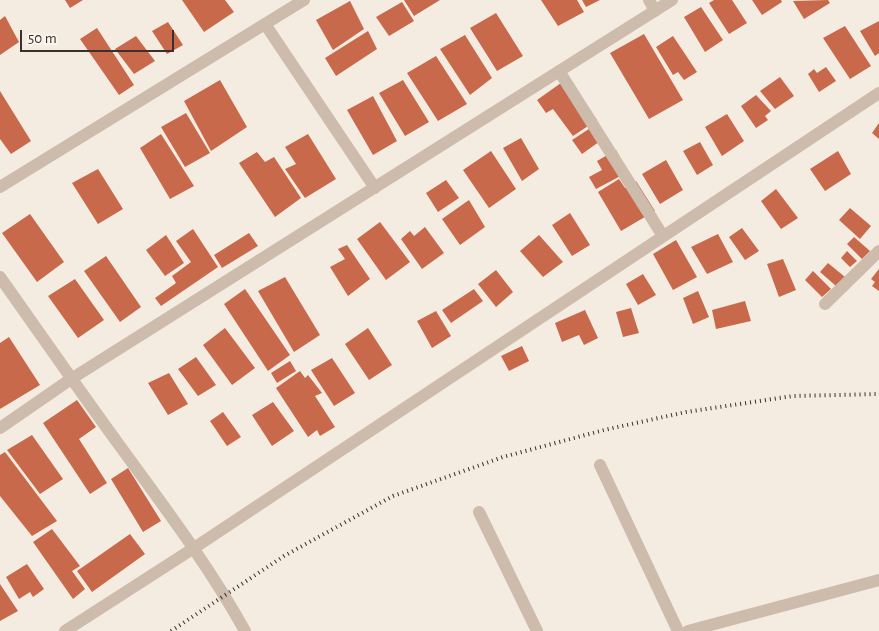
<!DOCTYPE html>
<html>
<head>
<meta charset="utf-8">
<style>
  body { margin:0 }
  #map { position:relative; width:879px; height:631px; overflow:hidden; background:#f4ebe1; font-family:"Alegreya Sans",sans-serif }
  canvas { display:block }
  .scale { position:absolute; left:20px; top:30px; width:154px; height:22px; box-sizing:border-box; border:2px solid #3b302b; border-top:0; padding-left:6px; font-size:15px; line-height:18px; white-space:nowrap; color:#3b302b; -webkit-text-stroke:4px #fbf5ee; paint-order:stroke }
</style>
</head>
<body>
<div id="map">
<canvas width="879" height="631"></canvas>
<div class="scale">50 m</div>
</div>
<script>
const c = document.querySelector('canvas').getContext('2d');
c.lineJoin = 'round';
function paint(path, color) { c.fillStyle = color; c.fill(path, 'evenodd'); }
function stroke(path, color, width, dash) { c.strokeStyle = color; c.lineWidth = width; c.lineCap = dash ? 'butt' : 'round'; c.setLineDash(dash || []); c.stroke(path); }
paint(new Path2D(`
  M65,0H83L70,8Z
  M182,0H225L234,12L204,32Z
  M404,0H440L414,16Z
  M541,0H577L584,12L558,26Z
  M582,0H600L586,7Z
  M714,0H732L747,23L729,34L709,3Z
  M752,0H781L782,2L762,15Z
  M828,0L830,3L804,19L793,1Z
  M350,1L364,29L333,50L316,20Z
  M402,2L414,21L389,36L376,17Z
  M701,7L723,40L705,52L684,17Z
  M496,13L523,56L497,71L470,28Z
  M5,16L19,42L0,55V20Z
  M879,21V53L875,56L860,31Z
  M168,22L183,45L167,54L152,31Z
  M845,26L871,66L850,79L823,38Z
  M97,28L134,85L119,95L80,39Z
  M368,31L377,49L336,76L325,58Z
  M644,34L683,100L649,119L610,53Z
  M465,35L492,78L470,95L440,49Z
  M136,36L155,61L134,74L115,49Z
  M673,36L697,72L684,80L678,72L673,75L656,47Z
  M436,56L467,104L438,121L407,73Z
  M826,67L836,81L819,92L808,74L814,69L817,73Z
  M780,77L794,96L775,109L760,91Z
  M568,78L597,120L573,136L553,109L546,113L537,100Z
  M220,80L247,127L211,151L184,101Z
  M403,80L429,122L405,136L379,93Z
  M0,91L31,141L11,154L0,139Z
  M756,95L771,111L765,116L768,120L756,128L741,106Z
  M373,96L397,141L373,155L347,110Z
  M186,113L210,153L185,167L161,127Z
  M727,114L744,141L722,156L705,127Z
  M879,123V139L872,133Z
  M595,125L603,139L582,154L572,140Z
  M161,134L194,186L170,199L140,148Z
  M308,134L336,179L305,198L285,169L296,164L285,147Z
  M521,138L539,169L522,181L503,148Z
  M700,142L713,165L697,175L683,151Z
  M616,150L628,172L596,189L589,177L602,170L597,161Z
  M491,151L516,189L489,208L463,170Z
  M838,151L851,174L825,191L810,169Z
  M257,152L265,162L274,157L301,198L275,217L239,163Z
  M666,160L683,190L660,204L642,174Z
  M98,169L123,209L98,224L72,183Z
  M619,179L625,188L636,181L655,211L621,231L598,192Z
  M446,180L459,198L438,212L426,193Z
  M776,189L798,218L781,229L761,201Z
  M469,200L485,227L460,245L442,219Z
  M850,208L871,226L860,239L839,220Z
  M570,213L590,245L572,256L552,225Z
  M30,214L64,262L37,282L2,233Z
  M380,222L410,262L386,280L357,239Z
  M425,227L444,253L422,269L401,239L410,231L414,236Z
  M742,228L759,251L745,260L729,237Z
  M193,229L218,267L161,306L155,298L176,283L172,276L191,262L176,241Z
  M249,233L258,246L222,268L214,255Z
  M718,234L733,262L707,274L691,247Z
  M166,235L184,263L165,276L146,250Z
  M539,235L563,262L543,277L520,251Z
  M854,237L870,251L862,259L847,244Z
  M676,240L697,277L673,290L653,254Z
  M347,245L370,279L348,296L330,267L345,259L338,249Z
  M847,251L857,261L850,267L841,258Z
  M106,256L141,307L120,322L84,271Z
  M783,259L796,290L779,297L767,264Z
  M828,263L845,277L836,286L820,272Z
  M879,269V291L872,286L875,282L871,279Z
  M496,270L513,292L496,307L478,284Z
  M813,271L831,289L822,297L805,280Z
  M643,274L656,295L638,305L626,284Z
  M285,277L320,335L294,352L258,291Z
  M75,279L104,320L78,338L48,296Z
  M245,289L290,355L268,371L224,304Z
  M474,289L483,301L451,323L442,310Z
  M698,291L709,317L693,324L683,298Z
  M745,301L751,321L716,329L712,310Z
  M631,308L639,333L623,337L616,312Z
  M585,310L598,338L584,345L579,335L562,342L555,323Z
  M436,311L451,336L432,348L417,321Z
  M225,328L255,368L232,385L203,345Z
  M368,328L392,365L369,380L345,344Z
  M9,337L40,385L0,409V343Z
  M522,346L529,361L509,371L501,356Z
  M196,357L216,385L198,396L178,369Z
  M332,358L355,393L334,406L311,370Z
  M290,361L296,371L277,383L271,373Z
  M300,371L305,378L308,375L322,393L315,396L335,427L320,436L317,430L308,437L276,388Z
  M169,373L188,404L168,415L148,383Z
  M77,400L96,427L79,439L107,483L90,494L43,423Z
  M273,402L294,431L272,446L252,415Z
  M223,412L241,437L227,446L210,421Z
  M32,435L63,479L40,494L7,450Z
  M5,452L57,521L32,536L0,496V455Z
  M128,468L161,521L143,532L111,479Z
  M52,529L80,566L72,571L85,589L73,599L33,542Z
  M130,534L145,554L92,592L77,571Z
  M27,564L44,589L33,597L30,592L19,599L6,577Z
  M0,584L18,611L0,621Z`), '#c8694b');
stroke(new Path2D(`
  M649,0L655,11
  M265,24L375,188
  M559,71L663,236
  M0,187L304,0
  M0,277C39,332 77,387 117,442C162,504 208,564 245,631
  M825,304L879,251
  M0,428L71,379L672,0
  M600,465L678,631
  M479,512L537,631
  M65,631L194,548L879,93
  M688,631L879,580`), '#cdbbac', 12);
stroke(new Path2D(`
  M171,631L284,556L393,496L503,457L604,430L686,412L793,396L879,394`), '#3b302b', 4, [1, 4]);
</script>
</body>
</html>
